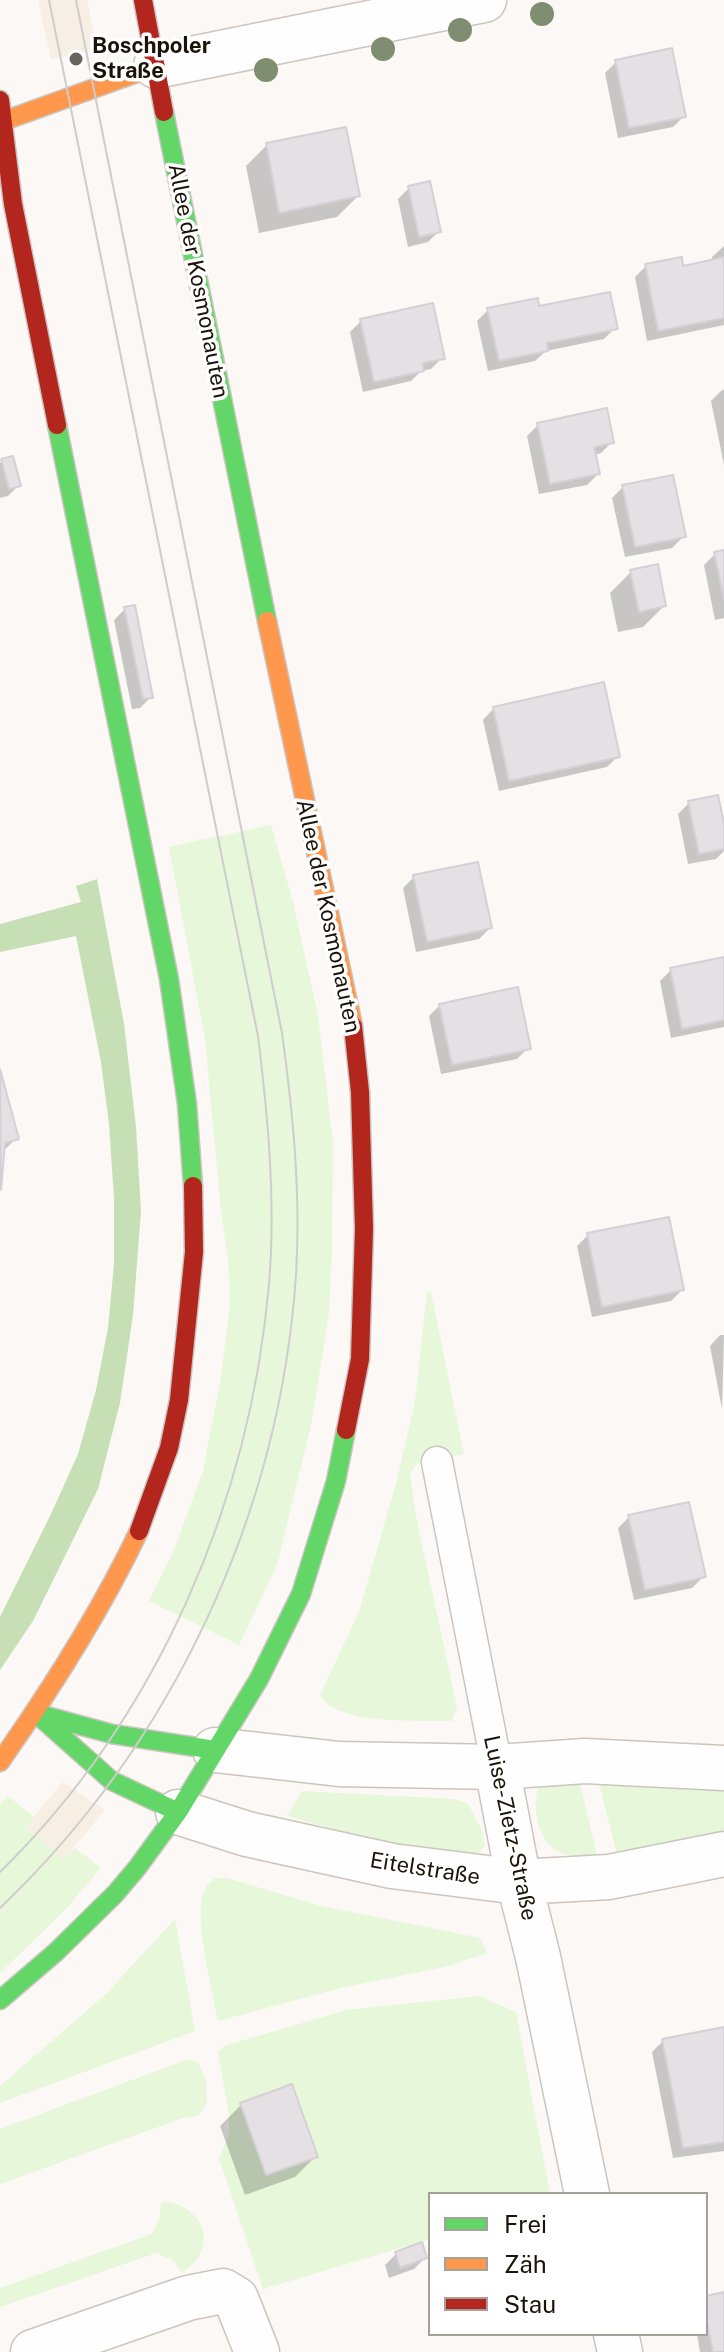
<!DOCTYPE html>
<html>
<head>
<meta charset="utf-8">
<style>
  body { margin:0 }
  #map { position:relative; width:724px; height:2352px; overflow:hidden; background:#fbf8f5; font-family:"Public Sans",sans-serif }
  canvas { display:block }
  .legend { position:absolute; left:428px; top:2192px; width:280px; height:144px; box-sizing:border-box; background:#fff; border:2px solid #a4a19c; margin:0; padding:10px 14px; list-style:none; font-size:24px; color:#1c1308 }
  .legend li { display:flex; align-items:center; gap:16px; height:40px }
  .legend b { width:40px; border:2px solid #a4a19c }
</style>
</head>
<body>
<div id="map">
<canvas width="724" height="2352"></canvas>
<ul class="legend">
<li><b style="height:10px;background:#63d668"></b>Frei</li>
<li><b style="height:10px;background:#ff974d"></b>Zäh</li>
<li><b style="height:10px;background:#b3261e"></b>Stau</li>
</ul>
</div>
<script>
const c = document.querySelector('canvas').getContext('2d');
c.lineJoin = 'round';
function paint(path, color) { c.fillStyle = color; c.fill(path, 'evenodd'); }
function stroke(path, color, width, dash) { c.strokeStyle = color; c.lineWidth = width; c.lineCap = dash ? 'butt' : 'round'; c.setLineDash(dash || []); c.stroke(path); }
function write(font, color, halo, rows, align = 'center') {
  c.font = font + ' "Public Sans",sans-serif'; c.lineWidth = 7; c.setLineDash([]); c.textBaseline = 'middle'; c.strokeStyle = halo; c.fillStyle = color; for (const [text, x, y, turn = 0] of rows) {
    c.save(); c.translate(x, y); c.rotate((+turn || 0) * Math.PI / 180); c.textAlign = isNaN(turn) ? turn : align; if (halo) c.strokeText(text, 0, 0); c.fillText(text, 0, 0); c.restore();
  }
}
paint(new Path2D(`
  M38,0H87L97,49L51,59Z
  M63,1782L105,1810L64,1859L25,1827Z`), '#f7efe4');
paint(new Path2D(`
  M271,825L293,902L318,1016L333,1143L332,1248L329,1313L311,1425L296,1487L277,1565L239,1645L149,1601L174,1550L203,1471L221,1377L230,1305L228,1259L221,1211L205,1039L169,847Z
  M427,1292H431L464,1454L417,1464L410,1473L416,1517L457,1707L452,1721C420,1720 337,1726 320,1695L359,1612L397,1480L415,1402Z
  M579,1779L597,1856C587,1856 574,1857 564,1854C538,1845 532,1811 538,1788L553,1780Z
  M598,1779L724,1785V1831L617,1854Z
  M302,1791L454,1799L468,1804L482,1831L485,1845L476,1857H465L376,1840L287,1816Z
  M8,1796L34,1817L26,1828L64,1859L75,1848L101,1868L64,1911L0,1973V1804Z
  M215,1878H227L321,1906L480,1938L487,1953L448,1966L337,1989L218,2021C213,1992 191,1911 206,1887C208,1884 212,1881 215,1878Z
  M175,1919L195,2031L0,2103V2086L106,1994Z
  M479,1996L516,2012L550,2194H430V2239L263,2289L219,2158L229,2134V2116L218,2052L224,2046L347,2010Z
  M189,2059L199,2064L206,2082L207,2103L198,2116L183,2118L0,2184V2129Z
  M164,2202C191,2203 213,2228 200,2255C196,2263 189,2267 182,2273L174,2261L156,2253L0,2307V2288L152,2234L160,2217L161,2203Z`), '#e6f7da');
paint(new Path2D(`
  M97,879L124,1024L136,1127L141,1211L133,1315L120,1403L98,1489L33,1621L0,1670V1617L51,1514L78,1454L96,1390L108,1328L114,1264V1198L109,1124L101,1062L76,936L0,952V924L81,902L76,886Z`), '#c6dfb5');
paint(new Path2D(`
  M616,62L684,116L673,127L618,138L605,73Z
  M267,145L358,196L337,217L259,233L246,166Z
  M409,188L439,231L428,242L408,247L398,199Z
  M724,246V325L647,341L635,277L646,266L682,268L713,261L712,257Z
  M538,309L615,328L604,339L546,351L535,361L488,371L477,321L488,310Z
  M361,321L442,358L431,369L421,371L411,381L363,392L350,332Z
  M722,390H724V465L711,401Z
  M538,425L612,442L601,453L594,455L598,474L587,485L539,494L527,436Z
  M2,461L19,485L8,496L0,498V463Z
  M623,487L683,537L672,548L625,557L612,498Z
  M724,552V618L715,620L704,565L715,554Z
  M631,572L664,606L643,627L618,632L610,593Z
  M125,609L151,697L140,708L132,709L114,620Z
  M494,708L618,756L607,767L499,791L483,720Z
  M689,803L724,833V851L716,859L688,864L678,814Z
  M414,877L490,928L479,939L416,952L403,888Z
  M724,959V1027L671,1038L660,981L671,970Z
  M440,1005L528,1048L517,1059L441,1074L429,1016Z
  M0,1076L17,1138L2,1152L0,1181Z
  M588,1235L682,1290L671,1301L592,1317L577,1246Z
  M720,1335H724L722,1409L710,1346Z
  M629,1517L703,1577L692,1588L634,1600L618,1528Z
  M724,2029V2151L673,2158L652,2052L663,2041Z
  M241,2105L316,2156L295,2177L245,2195L220,2126Z
  M396,2254L425,2258L414,2269L389,2278L385,2265Z
  M724,2294V2352H700L697,2334H706V2298Z`), '#0003');
const building = new Path2D(`
  M672,48L686,117L629,128L615,60Z
  M346,127L360,196L279,213L266,143Z
  M430,181L441,232L419,237L408,186Z
  M682,257L683,266L724,257V318L658,331L645,264Z
  M610,292L618,329L547,343L548,351L499,361L487,308L538,298L539,306Z
  M433,303L445,359L423,363L424,371L374,382L360,319Z
  M607,408L614,443L594,447L600,474L550,484L537,423Z
  M13,456L21,486L9,489L1,459Z
  M673,475L686,537L635,547L622,485Z
  M724,550V599L714,552Z
  M658,564L666,606L639,612L630,570Z
  M135,605L153,698L143,699L124,607Z
  M604,682L620,757L509,781L493,707Z
  M718,795L724,823V849L699,854L688,801Z
  M478,862L492,928L427,942L413,875Z
  M724,957V1020L682,1029L670,968Z
  M518,987L531,1049L452,1065L439,1004Z
  M0,1069L19,1139L5,1143L1,1190Z
  M669,1217L684,1290L602,1307L587,1233Z
  M689,1502L706,1577L645,1590L628,1515Z
  M724,2027V2142L683,2148L662,2039Z
  M292,2084L318,2157L266,2175L240,2103Z
  M422,2242L427,2258L400,2268L395,2252Z
  M724,2292V2352H713L706,2317V2296Z`);
paint(building, '#e5e0e4');
stroke(building, '#d5d0d5', 2);
const lane = new Path2D(`
  M437,1462L497,1767`);
const street = new Path2D(`
  M156,66L484,0
  M215,1750L339,1764L497,1767L585,1761L724,1768
  M497,1767L519,1882L538,1957L587,2194
  M178,1812L247,1834L392,1866L519,1882L609,1877L724,1854
  M616,2334L620,2352
  M33,2352L188,2298L223,2291L236,2299L257,2352`);
const fast = new Path2D(`
  M164,112L267,621
  M57,425L169,979L187,1104L193,1186
  M35,1713L112,1734L215,1750
  M40,1717L112,1781L178,1812
  M0,2000L56,1952L115,1894L137,1868L178,1812L259,1679L301,1594L336,1481L346,1430`);
const slow = new Path2D(`
  M3,121L156,66
  M267,621L353,1026
  M0,1762C52,1688 100,1613 139,1531`);
const jam = new Path2D(`
  M143,0L164,112
  M0,100L13,204L57,425
  M346,1430L360,1359L364,1229L360,1092L353,1026
  M139,1531L169,1448L179,1400L194,1252L193,1186`);
stroke(lane, '#ccc5bf', 33);
stroke(street, '#ccc5bf', 47);
stroke(fast, '#ccc5bf', 21);
stroke(slow, '#ccc5bf', 21);
stroke(jam, '#ccc5bf', 21);
stroke(lane, '#fefefe', 30);
stroke(street, '#fefefe', 44);
stroke(fast, '#63d668', 18);
stroke(slow, '#ff974d', 18);
stroke(jam, '#b3261e', 18);
stroke(new Path2D(`
  M0,1872C158,1717 250,1502 269,1284C276,1201 268,1118 258,1036L49,0
  M0,1908C173,1743 280,1513 296,1275C301,1194 293,1113 282,1033L76,0`), '#cecdca', 2);
c.fillStyle = '#7f8e70';
for (const [x, y] of [
  [542,14],
  [460,30],
  [383,49],
  [266,70]
]) { c.beginPath(); c.arc(x, y, 12, 0, 2 * Math.PI); c.fill(); }
for (const [x, y, r, color] of [
  [76,59,8,"#6a635b"]
]) { const dot = new Path2D(); dot.arc(x, y, r, 0, 2 * Math.PI); c.fillStyle = color; c.fill(dot); stroke(dot, '#fff', 3); }
write('bold 22px', '#1c1308', '#fff', [
  ["Boschpoler",92,46],
  ["Straße",92,71]
], 'left');
write('22px', '#1c1308', '#fff', [
  ["Allee der Kosmonauten",198,281,79],
  ["Allee der Kosmonauten",328,916,78],
  ["Luise-Zietz-Straße",510,1828,78],
  ["Eitelstraße",425,1869,9]
]);
</script>
</body>
</html>
